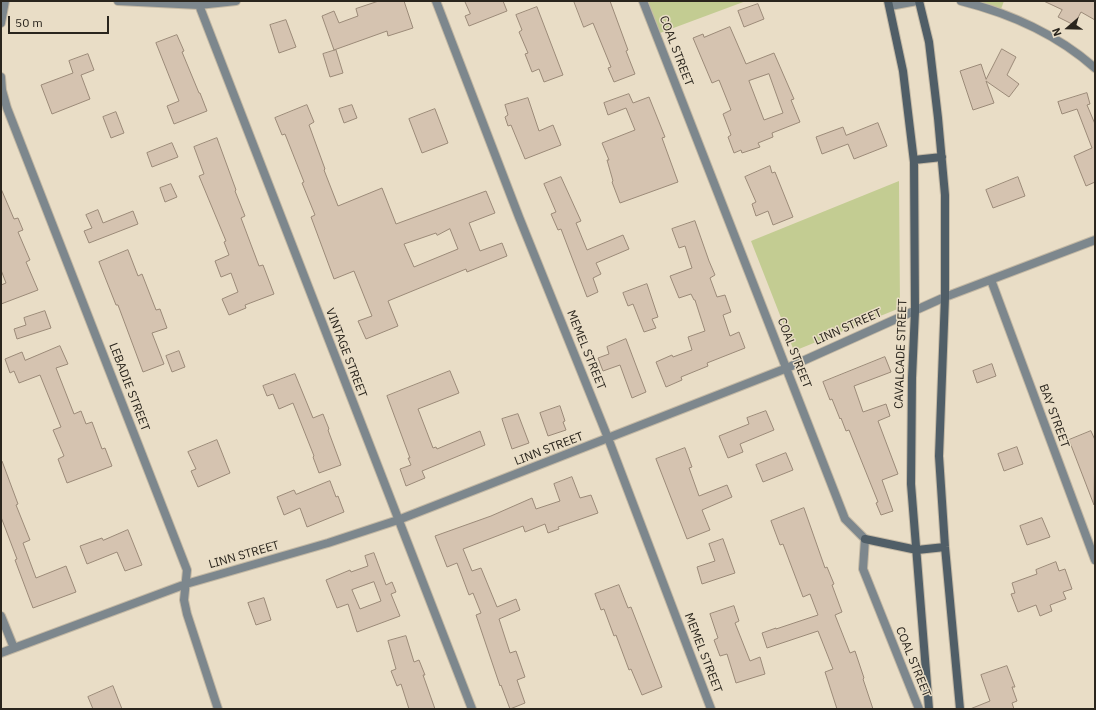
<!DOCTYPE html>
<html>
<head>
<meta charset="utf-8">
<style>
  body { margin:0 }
  #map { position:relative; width:1096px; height:710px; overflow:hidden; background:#e9ddc6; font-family:"IBM Plex Sans",sans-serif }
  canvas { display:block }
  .frame { position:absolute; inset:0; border:2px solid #2a251d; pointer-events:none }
  .north { position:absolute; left:1048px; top:8px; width:40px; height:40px; -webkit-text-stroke:3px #e9ddc6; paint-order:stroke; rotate:250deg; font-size:11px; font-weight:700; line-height:16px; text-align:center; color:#2a251d }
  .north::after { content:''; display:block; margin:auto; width:14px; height:18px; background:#2a251d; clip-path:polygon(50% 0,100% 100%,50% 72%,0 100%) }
  .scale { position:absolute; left:8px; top:16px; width:101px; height:18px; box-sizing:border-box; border:2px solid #2a251d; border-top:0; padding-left:5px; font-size:12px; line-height:14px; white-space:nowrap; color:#2a251d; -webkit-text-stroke:3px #e9ddc6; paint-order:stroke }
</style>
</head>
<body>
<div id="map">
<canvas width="1096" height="710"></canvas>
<div class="frame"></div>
<div class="north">N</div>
<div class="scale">50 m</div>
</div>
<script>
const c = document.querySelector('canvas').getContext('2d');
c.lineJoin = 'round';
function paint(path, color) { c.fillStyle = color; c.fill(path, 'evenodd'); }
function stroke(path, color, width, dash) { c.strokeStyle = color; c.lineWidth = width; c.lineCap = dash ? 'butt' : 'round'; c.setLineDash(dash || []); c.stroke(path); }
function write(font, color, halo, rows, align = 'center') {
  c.font = font + ' "IBM Plex Sans",sans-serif'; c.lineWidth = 3; c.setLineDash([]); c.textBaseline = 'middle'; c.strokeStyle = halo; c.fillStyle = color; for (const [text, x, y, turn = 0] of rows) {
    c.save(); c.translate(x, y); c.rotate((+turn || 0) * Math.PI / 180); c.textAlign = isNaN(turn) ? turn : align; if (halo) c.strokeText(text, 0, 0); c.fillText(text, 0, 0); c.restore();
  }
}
paint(new Path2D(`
  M648,1H746L660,33Z
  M974,1H1004L1001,9Z
  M899,181L900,308L794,351L751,241Z`), '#c3cc92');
const building = new Path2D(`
  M379,1H404L413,28L388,36L387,31L334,50L322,16L334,11L339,23L358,16L356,9Z
  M465,1H503L507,11L469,26L465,16L470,14Z
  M574,1H610L628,50L626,51L635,74L614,82L608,68L611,67L593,23L584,27Z
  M1044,1H1095V20L1081,12L1074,25L1058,17L1062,10Z
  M758,4L764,19L744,27L738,11Z
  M537,7L563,75L544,82L539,69L532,72L525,54L528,53L519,32L522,30L516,15Z
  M286,20L296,47L279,53L270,25Z
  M730,27L746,64L774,53L794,99L791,100L800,122L772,133L773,137L758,143L760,147L742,153L741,150L734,153L728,137L731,135L723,114L731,110L719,80L712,83L693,38L703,34L704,37ZM769,74L783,113L764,120L749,81Z
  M177,35L184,51L182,52L199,93H200L207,111L174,124L167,106L179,101L156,43Z
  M1002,49L1016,57L1007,75L1019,84L1009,97L986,81L994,103L973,110L960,71L981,64L986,79Z
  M336,50L343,73L330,77L323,54Z
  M88,54L94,70L81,75L90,99L52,114L41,85L73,73L69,61Z
  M1087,93L1090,104L1087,105L1095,124V182L1086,186L1074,156L1092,148L1077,109L1062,114L1058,102Z
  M629,94L633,103L649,97L665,137L662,138L678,182L620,203L612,182L613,181L607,160H609L602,143L635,130L626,108L608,115L604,103Z
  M528,98L539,131L553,125L561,145L525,159L511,125L508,126L505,117L508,115L505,105Z
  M307,105L314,122L309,125L325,169L324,170L338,206L382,188L396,224L486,191L495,213L469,223L480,251L502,243L507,256L467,272L466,269L388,301L398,326L366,339L358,321L372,316L354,271L334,279L311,217L315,215L302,183L304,182L285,134L282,135L275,118ZM450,229L458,249L414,267L404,244L436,233L437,235Z
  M352,105L357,118L344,123L339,109Z
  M435,109L448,143L422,153L409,119Z
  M116,112L124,133L111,138L103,117Z
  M878,123L887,146L854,159L848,144L822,154L816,137L843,127L846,135Z
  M217,138L236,190L235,191L245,216L241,218L259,266L263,265L274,294L245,305L246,308L229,315L222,299L238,292L231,273L221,277L215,261L229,255L224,242L226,241L199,176L204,174L194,147Z
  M172,143L178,157L152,167L147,153Z
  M770,166L772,173L775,172L793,217L773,225L768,211L756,216L752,204L756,202L745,177Z
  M561,177L581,221L576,223L587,250L623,235L629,249L596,263L601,274L593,278L598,292L587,297L561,229L558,230L551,214L556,212L544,184Z
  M1018,177L1025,196L993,208L986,190Z
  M171,184L177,197L165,202L160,188Z
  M2,191L14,219L18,218L23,230L18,232L30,260L26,262L38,290L1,304V285L6,283L1,270V192Z
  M98,210L103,223L133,211L138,224L89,243L84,231L92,228L86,215Z
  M695,221L709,261L715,275L710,278L717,297L725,295L731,312L723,315L730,336L739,332L745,348L707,363L708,366L681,377L682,380L666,387L656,362L672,355L673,357L692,350L688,337L705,331L695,300H694L691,294L679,298L670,276L692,268L685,246L679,248L672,229Z
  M128,250L138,276L142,274L156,310L160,309L167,328L152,333L164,364L143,372L118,305H116L99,262Z
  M647,284L658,317L652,319L656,328L644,332L633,304L628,306L623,293Z
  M45,311L51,328L17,339L14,329L26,325L24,318Z
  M626,339L646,392L632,398L620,365L603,371L598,358L609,354L607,347Z
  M60,346L68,364L56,368L74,414L81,411L86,424L92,422L102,449L105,448L112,466L67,483L58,459L64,456L53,430L61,427L40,375L19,383L14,371L10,373L5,359L22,352L25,360Z
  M179,351L185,367L172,372L166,356Z
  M885,357L891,372L854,386L863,412L886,404L890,416L878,421L898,474L882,480L893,511L881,515L876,503L878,502L849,430L846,431L841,418L840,419L832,399L830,400L823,382Z
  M992,364L996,376L977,383L973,371Z
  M450,371L459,393L418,409L433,448L436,447L437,449L480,431L485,445L422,471L425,478L406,486L400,469L411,465L408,458H410L387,396Z
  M295,374L313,418L323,414L329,429L328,430L341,465L319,473L313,457L314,456L293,403L279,409L273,394L267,396L263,386Z
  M560,406L565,421L563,422L566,430L548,436L540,413Z
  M766,411L774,430L740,444L743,452L728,458L719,436L749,424L747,418Z
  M518,414L529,443L512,449L502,419Z
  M1091,431L1095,440L1094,505L1069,440Z
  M217,440L230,473L198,487L191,471L196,469L188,452Z
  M1017,447L1023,464L1004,471L998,454Z
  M685,448L692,467L689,468L699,496L727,485L732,497L702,510L710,530L687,539L656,459Z
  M786,453L793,470L763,482L756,465Z
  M1,461H2L18,504L16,505L30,540L23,543L36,578L66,566L76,592L33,608L15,560L17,559L1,517Z
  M572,477L580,498L591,495L598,513L558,527L559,529L548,533L545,524L525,532L523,526L463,549L472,571L481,568L497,607L516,599L520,610L499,619L510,653L516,651L525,677L517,680L525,703L510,709L501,685L500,686L476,615L481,613L473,593L469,595L457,563L447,567L435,536L491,516L532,498L536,509L560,501L554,484Z
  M330,481L336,497L338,496L344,512L307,527L300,508L284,515L277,497L294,490L296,494Z
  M804,508L825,568L827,567L834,584L832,585L842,612L835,615L850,653L855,651L864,678L863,679L873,709H837L825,672L833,669L818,631L767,648L762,633L776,628V629L818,615L810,594L803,597L783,544L780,545L771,521Z
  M1042,518L1050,537L1027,545L1020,526Z
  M128,530L142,565L125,571L117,552L87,564L80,546L102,538L103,540Z
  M723,539L735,573L702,584L697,567L715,561L709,544Z
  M374,553L386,585L392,582L396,592L391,594L400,616L357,632L348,604L337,608L326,580L350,570L351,572L368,566L365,556ZM374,582L381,601L360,609L352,590Z
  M1056,562L1059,571L1065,569L1072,589L1063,592L1066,599L1050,605L1052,611L1040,616L1036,605L1018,612L1011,594L1015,593L1012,583L1037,574L1036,570Z
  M619,585L628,608L631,607L662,687L642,695L631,669L629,670L616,635L614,636L604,609L601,610L595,594Z
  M264,598L271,620L256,625L248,603Z
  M734,606L739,621L735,623L750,661L760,657L765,674L736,683L727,654L720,656L714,640L718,638L710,614Z
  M406,636L414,662L419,660L425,675H423L435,709H409L401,684L397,686L391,671L396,669L388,641Z
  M1007,666L1015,687H1012L1017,701L1012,703L1014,709H970L990,701L981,675Z
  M113,686L122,709H93L88,697Z`);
paint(building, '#d5c3b0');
stroke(building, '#9b8a78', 1);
const minor = new Path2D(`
  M118,1L199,5L236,1
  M436,1L519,217L608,438L711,709
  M643,1L845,519L865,539L863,569L919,709
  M961,1C1009,13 1058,35 1095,68
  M199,5L472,709
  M890,6L917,1
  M1,23L5,1
  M1,77L2,90L7,108L187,570L184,600L187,614L218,709
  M991,280L1095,560
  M1,616L14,648
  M1,653L186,584L328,543L398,520L787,368L945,297L1095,240`);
const secondary = new Path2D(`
  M888,1L903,71L914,162L915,311L912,378L911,484L929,709
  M919,1L929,42L938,118L945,195V297L939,456L945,547L960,709
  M914,160L942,157
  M865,539L917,550L945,547`);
stroke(minor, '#c3b8a4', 10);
stroke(secondary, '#c3b8a4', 10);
stroke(minor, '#7d878d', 8);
stroke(secondary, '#505e67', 8);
write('12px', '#2a251d', '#e9ddc6', [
  ["COAL STREET",676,51,69],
  ["LINN STREET",848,327,-24],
  ["MEMEL STREET",586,350,68],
  ["VINTAGE STREET",346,353,69],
  ["COAL STREET",794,353,69],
  ["CAVALCADE STREET",901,354,-88],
  ["LEBADIE STREET",129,387,69],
  ["BAY STREET",1054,416,70],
  ["LINN STREET",549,449,-21],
  ["LINN STREET",244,555,-16],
  ["MEMEL STREET",703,653,69],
  ["COAL STREET",913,662,68]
]);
</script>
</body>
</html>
